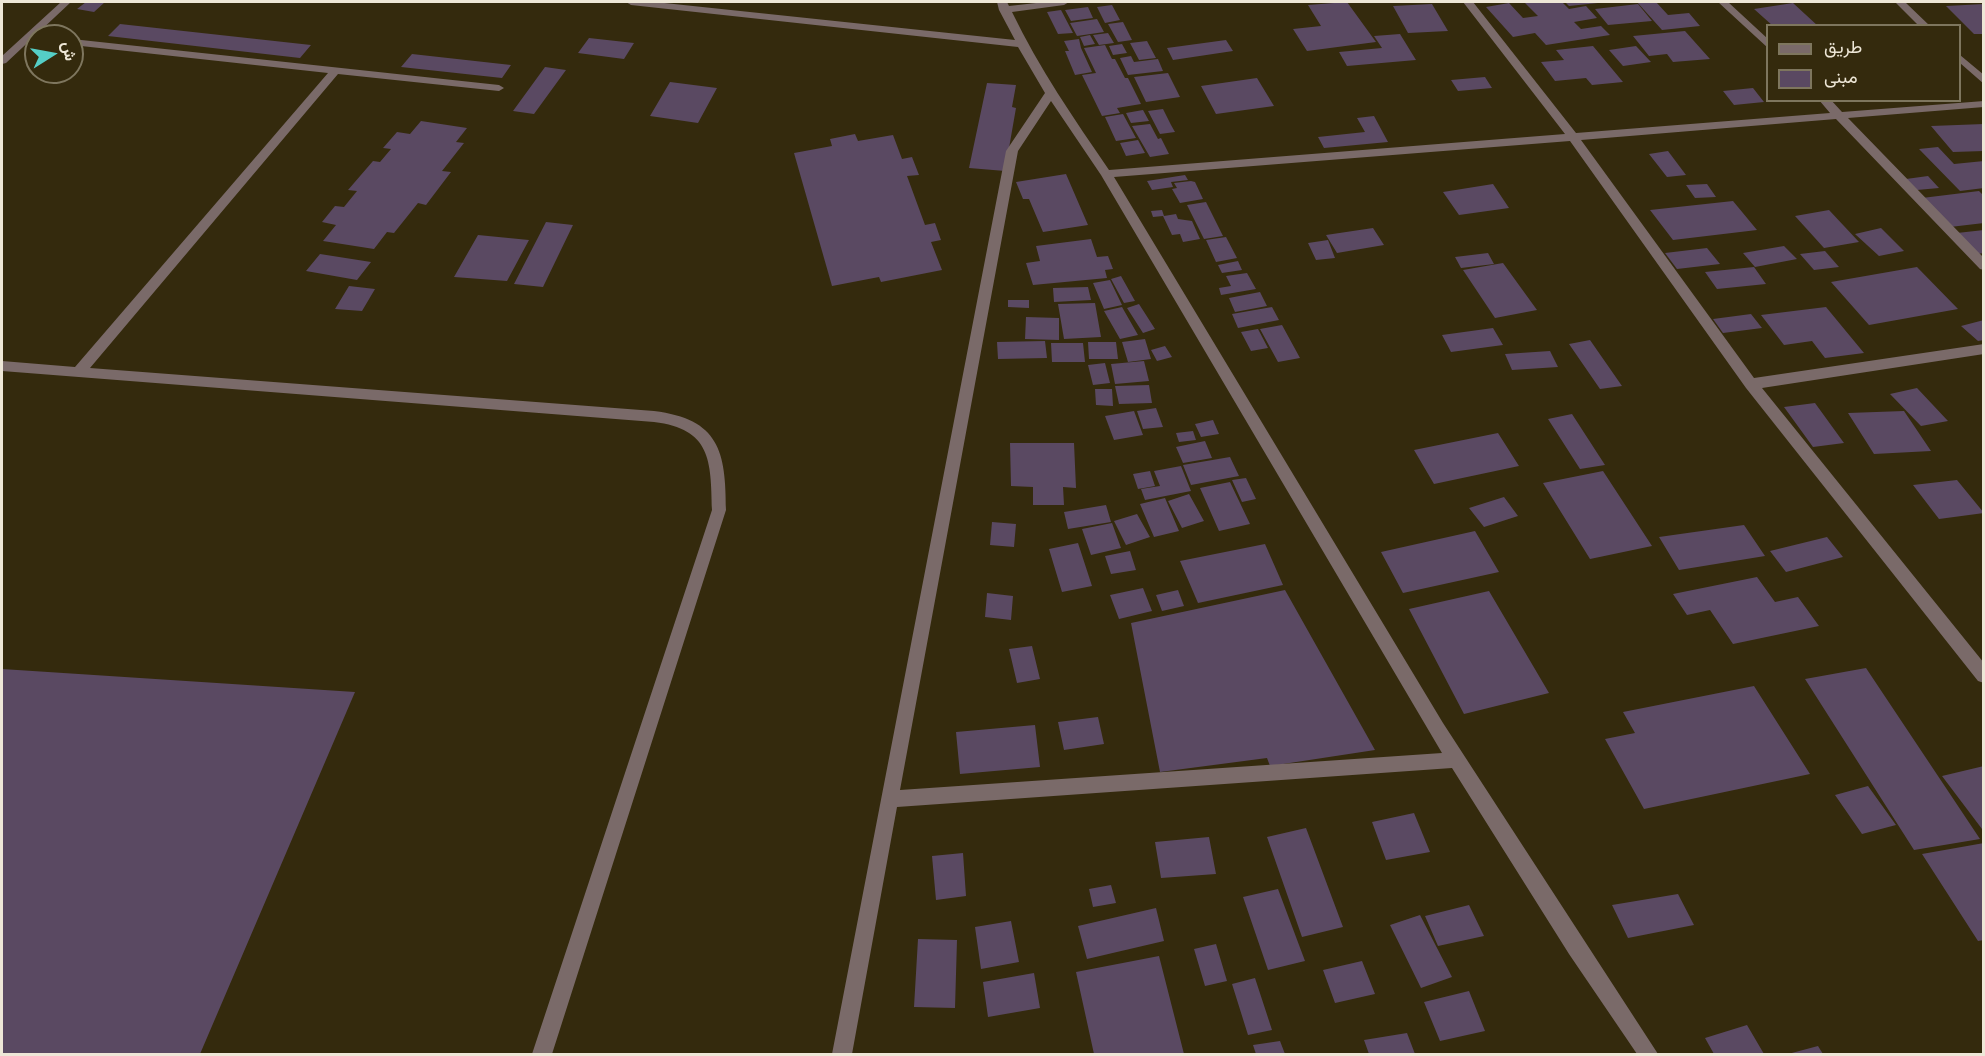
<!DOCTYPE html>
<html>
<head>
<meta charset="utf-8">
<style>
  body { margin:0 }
  #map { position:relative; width:1985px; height:1056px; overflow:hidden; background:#342a0d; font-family:Mulish,Vazirmatn,sans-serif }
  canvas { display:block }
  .frame { position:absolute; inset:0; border:3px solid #eee7d7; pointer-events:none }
  .legend { position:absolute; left:1766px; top:24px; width:195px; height:78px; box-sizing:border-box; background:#342a0d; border:2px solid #7e765e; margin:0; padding:8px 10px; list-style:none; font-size:18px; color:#eee7d7 }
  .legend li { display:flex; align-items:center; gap:12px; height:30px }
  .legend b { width:30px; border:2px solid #7e765e }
  .north { position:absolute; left:24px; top:24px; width:60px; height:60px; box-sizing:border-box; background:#342a0d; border:2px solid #7e765e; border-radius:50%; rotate:79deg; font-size:16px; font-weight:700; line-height:24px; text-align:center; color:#eee7d7 }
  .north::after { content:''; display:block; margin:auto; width:21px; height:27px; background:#55cec6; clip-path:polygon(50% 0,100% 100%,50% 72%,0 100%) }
</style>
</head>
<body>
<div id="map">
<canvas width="1985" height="1056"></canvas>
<div class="frame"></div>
<ul class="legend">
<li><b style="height:8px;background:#7a6a69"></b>طريق</li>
<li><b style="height:16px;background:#5a4962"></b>مبنى</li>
</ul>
<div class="north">ش</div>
</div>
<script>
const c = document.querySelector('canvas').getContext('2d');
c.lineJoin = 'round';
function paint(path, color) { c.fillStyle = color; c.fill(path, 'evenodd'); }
paint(new Path2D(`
  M86,2H105L94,12L77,9Z
  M1347,2L1376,42L1307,51L1293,29L1321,26L1308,5Z
  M1562,2L1569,9L1586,6L1597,18L1574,22L1581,29L1601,26L1610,35L1546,45L1535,33L1513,37L1486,7L1509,3L1523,18L1538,16L1525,3Z
  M1565,2H1598V3L1569,6Z
  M1637,2H1656L1668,15L1689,13L1700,26L1662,30Z
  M1793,3L1818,26H1773L1754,9Z
  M1432,4L1448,31L1408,33L1393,6Z
  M1638,4L1652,21L1608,25L1595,9Z
  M1984,4V34H1974L1946,6Z
  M1112,5L1120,20L1105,23L1097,7Z
  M1088,7L1093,18L1071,21L1065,10Z
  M1061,10L1073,33L1058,34L1047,12Z
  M1097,19L1104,32L1077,36L1070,23Z
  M1123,22L1132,40L1118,42L1108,24Z
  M120,24L311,45L300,58L108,36Z
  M1685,31L1710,59L1673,62L1667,54L1649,56L1633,36Z
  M1108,33L1114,43L1099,45L1093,35Z
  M1400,34L1416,60L1347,66L1339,52L1382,48L1374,36Z
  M1090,35L1095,44L1084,46L1080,37Z
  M589,38L634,43L624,59L578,53Z
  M1079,39L1081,48L1092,72L1075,75L1065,51H1069L1064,41Z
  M1226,40L1233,51L1173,60L1167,48Z
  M1147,41L1156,58L1139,60L1130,43Z
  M1122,44L1127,53L1113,55L1109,46Z
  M1105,45L1112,59H1115L1125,78H1128L1141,104L1117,108L1120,113L1102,116L1082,75L1096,73L1084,48Z
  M1593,46L1623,82L1592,85L1586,78L1555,81L1541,62L1564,60L1556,50Z
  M1636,46L1651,62L1623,66L1609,50Z
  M412,54L511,65L502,78L401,67Z
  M1131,56L1134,62L1158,59L1163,71L1128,75L1120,58Z
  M545,67L566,70L534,114L513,111Z
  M1168,73L1180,97L1146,102L1134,77Z
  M1485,77L1492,88L1458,91L1451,80Z
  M1257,78L1274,106L1216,114L1201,86Z
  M670,82L717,88L698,123L650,116Z
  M987,83L1016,85L1012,107L1016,108L1005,171L969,168Z
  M1753,88L1764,102L1734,105L1723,91Z
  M1163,109L1171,125L1175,132L1160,134L1148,111Z
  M1143,110L1149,121L1131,123L1126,113Z
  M1123,114L1136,138L1116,141L1105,117Z
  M1374,116L1388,142L1324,148L1318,137L1365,132L1357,118Z
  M421,121L467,128L456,142L464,143L442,171L451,172L426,205L418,203L394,233L387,232L374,249L323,241L336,225L322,222L335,206L344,207L357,191L348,190L373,161L380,162L391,149L383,148L397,132L410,134Z
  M1150,124L1158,139L1161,138L1169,154L1150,157L1132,126Z
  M1984,124V151L1953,152L1931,126Z
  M855,134L858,141L893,135L902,159L912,157L919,175L907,176L925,225L935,223L941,240L931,242L942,270L881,282L879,277L832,286L794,153L832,146L830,139Z
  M1138,140L1145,153L1126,156L1120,143Z
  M1938,147L1954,164L1984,161V188L1960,191L1919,149Z
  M1668,151L1686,175L1667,177L1649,154Z
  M1066,174L1088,225L1043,232L1029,199H1023L1016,182Z
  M1185,175L1188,180L1171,182L1173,187L1152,190L1147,181Z
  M1928,176L1939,188L1917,190L1906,179Z
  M1191,181L1195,182L1203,199L1180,203L1172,189L1177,188L1174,183Z
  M1493,184L1509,208L1459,215L1443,192Z
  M1707,184L1716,197L1695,198L1686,185Z
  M1979,191L1984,196V223L1950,227L1922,198Z
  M1733,201L1757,230L1673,240L1650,210Z
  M1206,202L1223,236L1204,239L1187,205Z
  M1162,210L1164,216L1176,214L1178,219L1192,221L1200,239L1183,242L1180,234L1172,235L1163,216L1153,217L1151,211Z
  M1829,210L1859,242L1824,248L1795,216Z
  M546,222L573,225L543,287L514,284Z
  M1373,228L1384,245L1337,253L1326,235Z
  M1881,228L1904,251L1879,256L1855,234Z
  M1984,230V253L1977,254L1957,233Z
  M478,235L529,240L507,281L454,277Z
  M1226,237L1237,258L1216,262L1206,240Z
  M1091,239L1097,257L1108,256L1113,269L1105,270L1107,278L1033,285L1026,263L1040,261L1036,246Z
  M1328,240L1335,258L1316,260L1308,243Z
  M1784,246L1797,259L1755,267L1743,253Z
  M1707,248L1720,264L1677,269L1665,253Z
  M1825,251L1839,267L1814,270L1800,254Z
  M1488,253L1494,264L1461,268L1455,257Z
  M320,254L371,262L357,280L306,271Z
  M1238,261L1242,270L1222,273L1218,265Z
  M1503,263L1537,310L1495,318L1463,270Z
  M1754,267L1766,284L1717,289L1705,272Z
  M1917,267L1958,309L1869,325L1831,282Z
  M1247,273L1256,289L1221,295L1219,288L1231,286L1226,276Z
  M1121,276L1135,301L1124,303L1111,279Z
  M1110,280L1122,305L1104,309L1093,283Z
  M349,286L375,289L362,311L335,309Z
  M1088,287L1091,300L1054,302L1053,288Z
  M1260,292L1267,306L1235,312L1229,298Z
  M1008,300H1029V308L1008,307Z
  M1095,303L1101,337L1064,339L1058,304Z
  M1139,304L1155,329L1143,333L1127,308Z
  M1122,307L1138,335L1120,339L1104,311Z
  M1272,307L1279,320L1238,328L1232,314Z
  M1826,307L1864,353L1825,358L1812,341L1784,345L1761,315Z
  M1751,314L1762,328L1723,333L1713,319Z
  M1026,317L1059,318V340L1025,339Z
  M1984,320V340L1978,341L1961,326Z
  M1282,325L1300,358L1278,362L1260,329Z
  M1493,328L1503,345L1451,352L1442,335Z
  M1258,329L1268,348L1251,351L1241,332Z
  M1145,339L1151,359L1128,362L1122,342Z
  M1590,340L1622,386L1600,389L1569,344Z
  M1045,341L1047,358L998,359L997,342Z
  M1088,342H1116L1118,359H1089Z
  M1051,343H1083L1085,362H1052Z
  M1165,346L1172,357L1157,361L1151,350Z
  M1550,351L1558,367L1512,370L1505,354Z
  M1144,361L1149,381L1115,384L1111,364Z
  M1105,363L1110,383L1093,385L1088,365Z
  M1149,385L1152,403L1119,404L1115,386Z
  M1917,388L1948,421L1921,426L1890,394Z
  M1095,389H1112L1113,406L1096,405Z
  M1815,403L1844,443L1813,447L1784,407Z
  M1156,408L1163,427L1143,429L1137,411Z
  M1134,411L1143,435L1114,440L1105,416Z
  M1904,411L1931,451L1874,454L1848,413Z
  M1572,414L1605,465L1580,469L1548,419Z
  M1213,420L1219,434L1201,437L1195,424Z
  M1193,431L1196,440L1179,442L1176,433Z
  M1498,433L1519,466L1434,484L1414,450Z
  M1205,441L1212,458L1183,463L1176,447Z
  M1010,443H1074L1076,488L1063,487L1064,505H1033V487L1011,486Z
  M1230,457L1239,476L1191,485L1183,465Z
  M1181,466L1191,491L1145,500L1141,489L1160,486L1154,471Z
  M1150,471L1155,486L1138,489L1133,474Z
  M1603,471L1652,546L1590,559L1543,483Z
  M1246,478L1256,499L1242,502L1232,480Z
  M1957,480L1984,513L1939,519L1913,485Z
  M1230,482L1250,524L1219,531L1200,488Z
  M1189,494L1204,521L1182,528L1168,501Z
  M1504,497L1518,516L1484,527L1469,508Z
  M1165,498L1179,531L1154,537L1140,504Z
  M1106,505L1111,522L1068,529L1064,512Z
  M1137,514L1150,537L1126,545L1114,521Z
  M992,522L1016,524L1014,547L990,545Z
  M1112,523L1121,548L1091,555L1082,529Z
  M1744,525L1765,556L1679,570L1659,537Z
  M1475,531L1499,572L1403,593L1381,552Z
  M1827,537L1843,557L1786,572L1770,551Z
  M1078,543L1092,586L1062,592L1049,549Z
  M1265,544L1283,585L1198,603L1180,561Z
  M1130,551L1136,570L1111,574L1105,556Z
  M1757,577L1775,602L1798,597L1819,626L1733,644L1710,610L1687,615L1673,594Z
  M1143,588L1152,611L1119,619L1110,595Z
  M1178,590L1184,606L1162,611L1156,595Z
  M1285,590L1375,750L1270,766L1267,758L1160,772L1131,623Z
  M1489,591L1549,693L1464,714L1409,609Z
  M987,593L1013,596L1011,620L985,617Z
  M1032,646L1040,679L1017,683L1009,649Z
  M1866,668L1980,839L1914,850L1805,679Z
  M2,669L355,692L200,1054H2Z
  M1754,686L1810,774L1644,809L1605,739L1635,733L1623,712Z
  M1098,717L1104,744L1064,750L1058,722Z
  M1035,725L1040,767L960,774L956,732Z
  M1984,766V829H1982L1942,776Z
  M1868,786L1896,825L1862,834L1835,795Z
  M1414,813L1430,852L1386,860L1372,822Z
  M1306,828L1343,927L1302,937L1267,837Z
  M1209,837L1216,874L1161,878L1155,842Z
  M1984,843V940L1978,941L1922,854Z
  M963,853L966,896L936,900L932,856Z
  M1111,885L1116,903L1093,907L1089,889Z
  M1278,889L1305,961L1268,970L1243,897Z
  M1678,894L1694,925L1628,938L1612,905Z
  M1469,905L1484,936L1438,946L1425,916Z
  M1156,908L1164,941L1087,959L1078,926Z
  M1420,915L1452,977L1421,988L1390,925Z
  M1011,921L1019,962L981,969L975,927Z
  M918,939L957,940L955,1008L914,1007Z
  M1216,944L1227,981L1205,986L1194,949Z
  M1159,956L1184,1054H1094L1076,972Z
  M1362,961L1375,994L1335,1003L1323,970Z
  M1034,973L1040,1008L988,1017L983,982Z
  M1255,978L1272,1030L1248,1035L1232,984Z
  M1469,991L1485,1031L1440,1041L1424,1002Z
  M1747,1025L1764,1054H1714L1705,1038Z
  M1407,1033L1415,1054H1369L1364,1040Z
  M1280,1041L1285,1054H1256L1253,1045Z
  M1818,1046L1823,1054H1788Z`), '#5a4962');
paint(new Path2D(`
  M61,2H71L6,63L2,64V56Z
  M626,2H655L1015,40L999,10L997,2H1007L1009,6L1045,2H1069L1064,5L1012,12C1039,68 1074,119 1109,170L1565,134L1463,2H1473L1576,133L1830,113L1819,100H1831L1842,112L1984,101V107L1848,118L1984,258V270L1980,269L1836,119L1581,140L1754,378L1984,344V354L1762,388L1984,663V683L1978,681L1746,388L1570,141L1114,177L1443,723L1658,1054H1637L1569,954L1452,768L897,807L852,1054H832L1006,151L1045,93L1018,47L631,5ZM1051,101L1101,175L1442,753L900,790L1018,151Z
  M1718,2H1728L1768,39V48Z
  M1895,2H1905L1930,26H1919Z
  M72,39L499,85L504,88L499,91L338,74L90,368L654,411C719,419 726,451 726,510L552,1054H532L712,510C711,460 711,429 654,422L2,371V361L75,367L328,73L72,45Z
  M1960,55L1984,75V84L1960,63Z`), '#7a6a69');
</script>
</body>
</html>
